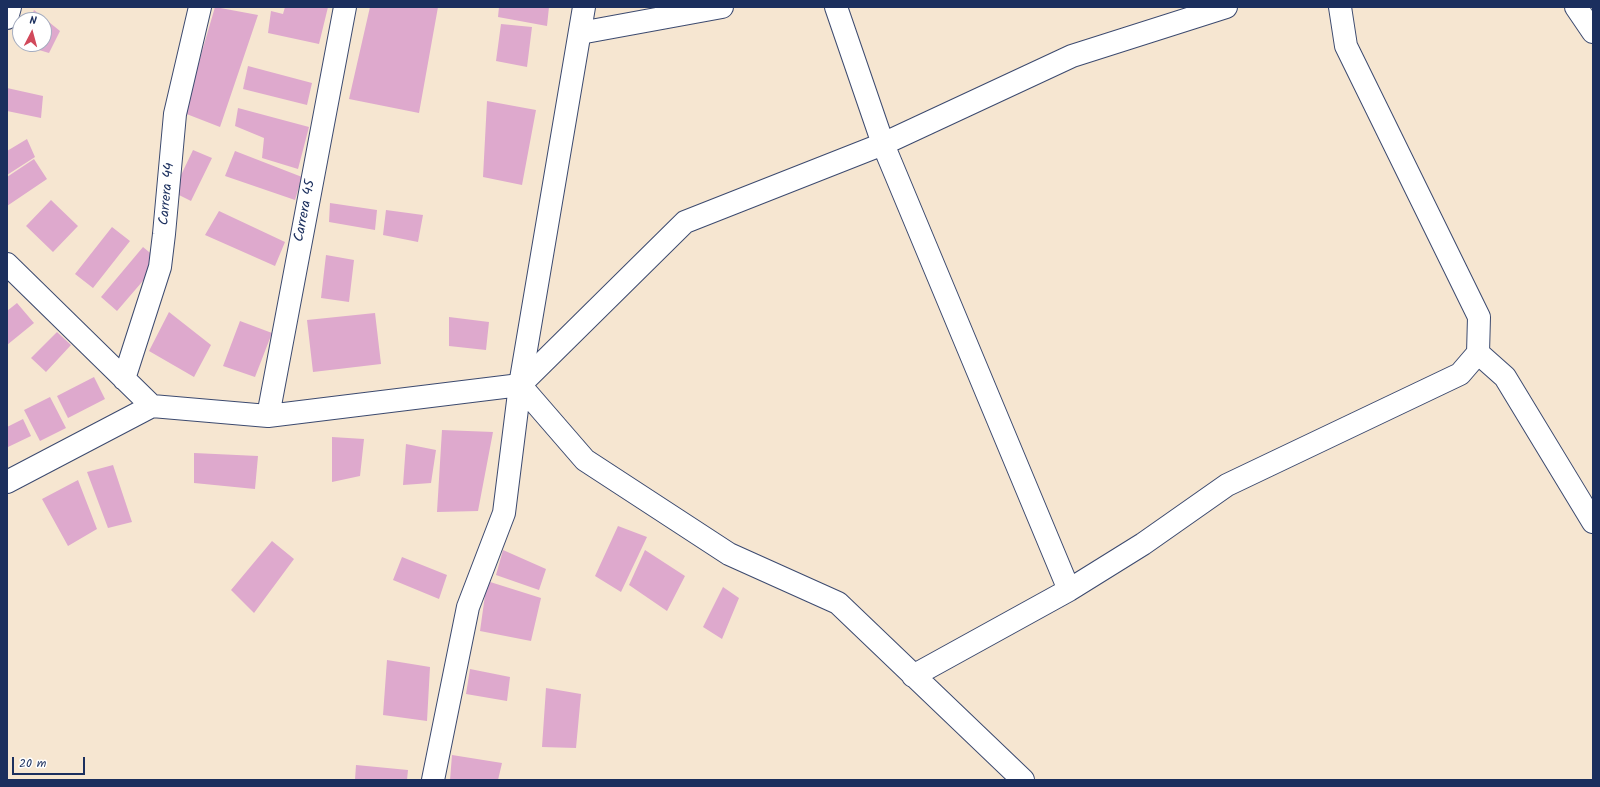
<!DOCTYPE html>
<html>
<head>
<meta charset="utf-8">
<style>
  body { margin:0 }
  #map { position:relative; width:1600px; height:787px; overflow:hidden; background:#f6e6d1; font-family:Kalam,sans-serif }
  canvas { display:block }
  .frame { position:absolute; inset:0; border:8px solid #1b2f5e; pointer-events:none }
  .north { position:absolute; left:12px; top:12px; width:40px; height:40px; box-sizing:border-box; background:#fff; border:1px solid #a4acbf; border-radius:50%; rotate:6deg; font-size:11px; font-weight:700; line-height:16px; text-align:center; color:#1b2f5e }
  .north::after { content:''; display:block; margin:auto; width:14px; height:18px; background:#d1495b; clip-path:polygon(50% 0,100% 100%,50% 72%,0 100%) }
  .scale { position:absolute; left:12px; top:757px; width:73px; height:18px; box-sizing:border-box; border:2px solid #1b2f5e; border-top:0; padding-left:5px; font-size:12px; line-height:14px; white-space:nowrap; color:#1b2f5e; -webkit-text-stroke:3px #fff; paint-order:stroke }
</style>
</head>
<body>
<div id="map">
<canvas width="1600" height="787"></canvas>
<div class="frame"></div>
<div class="north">N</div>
<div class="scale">20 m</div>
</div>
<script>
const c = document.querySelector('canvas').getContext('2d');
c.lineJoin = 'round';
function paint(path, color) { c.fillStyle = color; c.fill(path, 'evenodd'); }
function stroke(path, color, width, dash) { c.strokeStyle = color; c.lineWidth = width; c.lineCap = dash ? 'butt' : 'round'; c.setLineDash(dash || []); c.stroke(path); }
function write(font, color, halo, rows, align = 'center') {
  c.font = font + ' Kalam,sans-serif'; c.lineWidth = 3.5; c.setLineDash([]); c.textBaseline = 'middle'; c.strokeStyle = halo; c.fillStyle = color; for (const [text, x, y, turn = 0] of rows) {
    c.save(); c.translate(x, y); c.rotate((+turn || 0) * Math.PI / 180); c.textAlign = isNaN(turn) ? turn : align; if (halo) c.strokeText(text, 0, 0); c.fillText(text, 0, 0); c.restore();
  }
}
paint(new Path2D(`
  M215,7L258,15L220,127L184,113Z
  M285,7H328L319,44L268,33L271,11L283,14Z
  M370,7H438L419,113L349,99Z
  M499,7H549L547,26L498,17Z
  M34,10L60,31L49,53L19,44H44V20H30Z
  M501,24L532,27L527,67L496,61Z
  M248,66L312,83L307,105L243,89Z
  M7,88L43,96L41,118L7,111Z
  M487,101L536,110L522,185L483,177Z
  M238,108L309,127L298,169L262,158L264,138L235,126Z
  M27,139L35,157L7,175V151Z
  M193,150L212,158L191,201L173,192Z
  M235,151L302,177L295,200L225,176Z
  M34,159L47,179L7,206V177Z
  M51,200L78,226L53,252L26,226Z
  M330,203L377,210L375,230L329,222Z
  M386,210L423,215L418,242L383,235Z
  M219,211L285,242L275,266L205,235Z
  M112,227L130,241L93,288L75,274Z
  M143,247L160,261L117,311L101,297Z
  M326,255L354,260L349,302L321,298Z
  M17,303L34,323L7,345V311Z
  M169,312L211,345L194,377L149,351Z
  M375,313L381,364L313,372L307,320Z
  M449,317L489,322L486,350L449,346Z
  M240,321L272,333L255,377L223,366Z
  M57,332L71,345L46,372L31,358Z
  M94,377L105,399L68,418L57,396Z
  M50,397L66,428L40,441L24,410Z
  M23,419L31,436L8,447L7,427Z
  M442,430L493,432L478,511L437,512Z
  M332,437L364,439L360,476L332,482Z
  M406,444L436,450L431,483L403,485Z
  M194,453L258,456L255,489L194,483Z
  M113,465L132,522L108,528L87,472Z
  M78,480L97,529L68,546L42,499Z
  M618,526L647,537L621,592L595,576Z
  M272,541L294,559L254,613L231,590Z
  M503,550L546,569L539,590L496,575Z
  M645,550L685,576L667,611L629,585Z
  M402,557L447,575L439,599L393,580Z
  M487,581L541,598L531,641L480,631Z
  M723,587L739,598L722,639L703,627Z
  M387,660L430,667L427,721L383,715Z
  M470,669L510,677L507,701L466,694Z
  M546,688L581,694L576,748L542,747Z
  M452,755L502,763L498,780H450Z
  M356,765L408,770L407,780H355Z`), '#dea9cd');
const minor = new Path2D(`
  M836,7L883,144L1069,590
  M1576,7L1593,32
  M7,18L10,7
  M580,33L722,7
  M7,264L152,406
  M1478,353L1505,377L1593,522
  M124,379L160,267L164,234L175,114L200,7
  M520,385L585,460L729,554L838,603L1023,780
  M268,416L345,7
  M7,482L152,406L268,416L520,385
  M913,676L1069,590L1143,544L1227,485L1460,374L1478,353L1479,317L1346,46L1340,7
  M433,780L468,607L504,513L520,385L685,222L883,144L1072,56L1226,7`);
const tertiary = new Path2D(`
  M520,385L584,7`);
stroke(minor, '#3c4a6f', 24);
stroke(tertiary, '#3c4a6f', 24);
stroke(minor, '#fff', 22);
stroke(tertiary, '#fff', 22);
write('14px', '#1b2f5e', '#fff', [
  ["Carrera 44",168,194,-85],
  ["Carrera 45",306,211,-79]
]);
</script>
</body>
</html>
